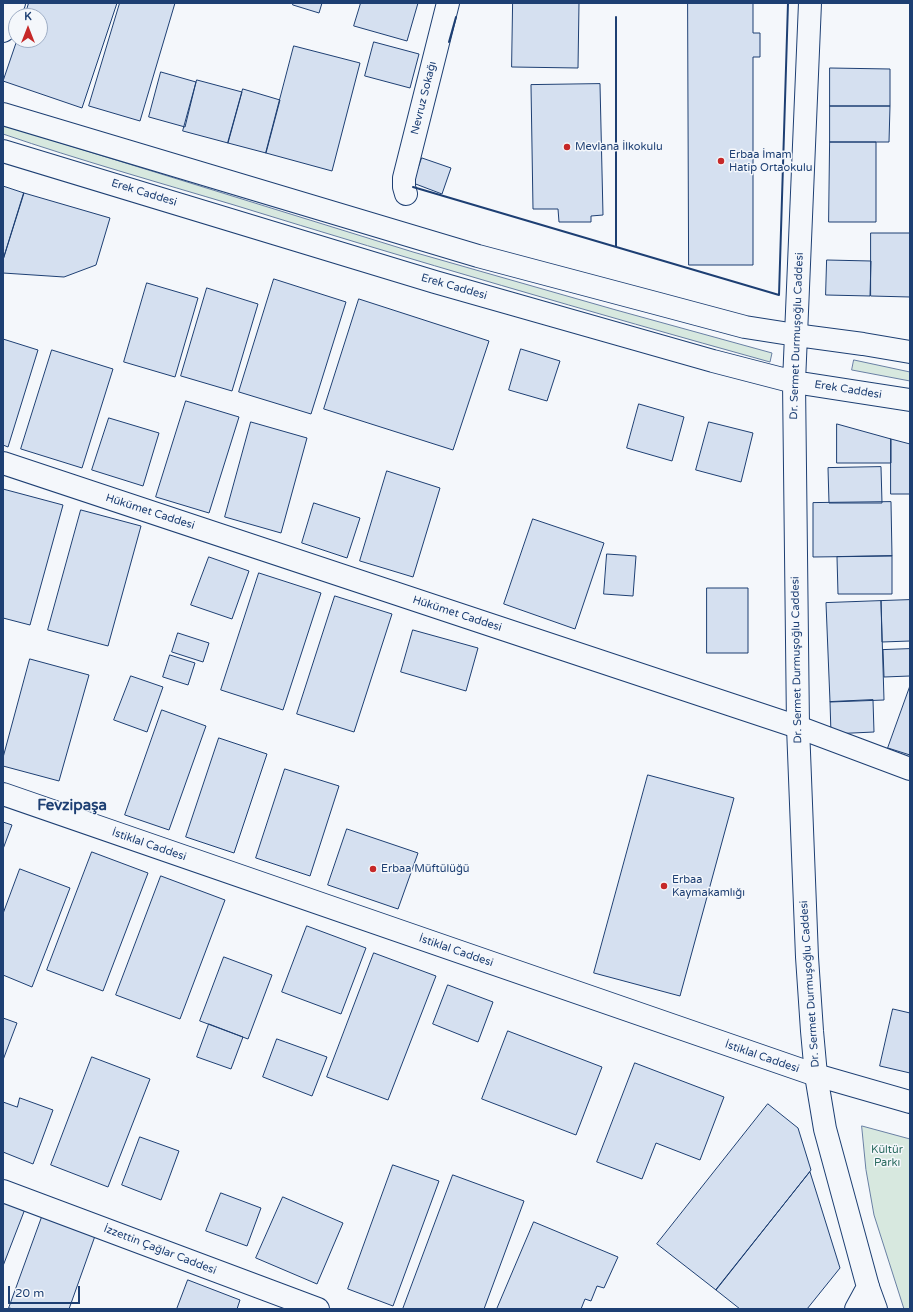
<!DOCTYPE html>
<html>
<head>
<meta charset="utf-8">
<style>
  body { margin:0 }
  #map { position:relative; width:913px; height:1312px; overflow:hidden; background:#f4f7fb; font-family:"Varela Round",sans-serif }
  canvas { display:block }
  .frame { position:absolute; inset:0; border:4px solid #1d3f73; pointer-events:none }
  .north { position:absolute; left:8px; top:8px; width:40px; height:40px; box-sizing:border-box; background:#f4f7fb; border:1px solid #9eadc5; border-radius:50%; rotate:0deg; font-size:11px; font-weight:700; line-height:16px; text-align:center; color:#1d3f73 }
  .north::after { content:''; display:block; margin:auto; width:14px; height:18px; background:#c62828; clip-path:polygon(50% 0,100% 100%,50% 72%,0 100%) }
  .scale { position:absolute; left:8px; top:1286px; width:72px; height:18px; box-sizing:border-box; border:2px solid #1d3f73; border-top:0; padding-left:5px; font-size:12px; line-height:14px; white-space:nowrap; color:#1d3f73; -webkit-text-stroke:3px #f4f7fb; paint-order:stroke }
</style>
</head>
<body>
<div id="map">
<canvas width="913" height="1312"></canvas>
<div class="frame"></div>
<div class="north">K</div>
<div class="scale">20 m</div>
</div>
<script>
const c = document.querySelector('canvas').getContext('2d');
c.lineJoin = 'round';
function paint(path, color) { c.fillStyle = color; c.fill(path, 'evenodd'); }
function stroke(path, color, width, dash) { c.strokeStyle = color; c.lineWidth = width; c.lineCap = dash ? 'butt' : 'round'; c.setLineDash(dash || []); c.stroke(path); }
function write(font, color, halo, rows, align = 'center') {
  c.font = font + ' "Varela Round",sans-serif'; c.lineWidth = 3; c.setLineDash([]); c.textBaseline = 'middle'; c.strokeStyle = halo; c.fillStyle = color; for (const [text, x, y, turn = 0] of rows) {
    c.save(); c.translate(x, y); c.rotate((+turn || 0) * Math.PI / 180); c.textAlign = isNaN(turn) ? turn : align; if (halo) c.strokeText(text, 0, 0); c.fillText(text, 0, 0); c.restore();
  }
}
const green = new Path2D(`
  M3,125L413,252L616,310L772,353L770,362C590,312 412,260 234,205C157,182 79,160 3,134Z
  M854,360L910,372V381L852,370Z
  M862,1126L910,1139V1309H904L874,1215L866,1170Z`);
paint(green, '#d7e8df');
stroke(green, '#687fa3', 1);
const building = new Path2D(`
  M29,3H117L82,108L3,81L17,40H40V16H25Z
  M120,3H175L140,121L89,106Z
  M293,3H322L319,13L293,5Z
  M361,3H418L407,41L354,26Z
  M513,3H579L578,68L512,67Z
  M688,3H753V33H760V57H753V265H689Z
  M374,42L419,54L410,88L365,76Z
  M294,46L360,63L332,171L266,153Z
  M830,68L890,69V106H830Z
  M161,72L196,82L185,127L149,117Z
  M197,80L242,92L228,143L183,131Z
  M600,84L603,215L591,216V222H559L558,209H533L531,85Z
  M243,89L280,100L266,153L228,143Z
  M830,106H890L889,142H830Z
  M830,142H876V222H829Z
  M422,158L451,168L442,194L413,183Z
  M3,186L24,193L3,260Z
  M24,193L110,218L96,265L64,277L3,273V260Z
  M871,233H910V297L871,296Z
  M827,260L871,261L870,296L826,295Z
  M274,279L346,302L311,414L239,392Z
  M147,283L198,298L175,377L124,362Z
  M207,288L258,304L232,391L181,376Z
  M359,299L489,341L453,450L324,409Z
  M3,339L38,350L8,447L3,445Z
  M521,349L560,361L547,401L509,390Z
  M52,350L113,369L82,468L21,449Z
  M186,401L239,417L209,513L156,497Z
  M639,404L684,417L672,461L627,448Z
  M109,418L159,433L143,486L92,470Z
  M251,422L307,438L281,533L225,517Z
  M709,422L753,433L741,482L696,470Z
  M837,424L891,439V463H837Z
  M891,439L910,444V494H891Z
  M881,467L882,503H829L828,468Z
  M387,471L440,488L413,577L360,561Z
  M3,489L63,505L30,625L3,618Z
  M891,502L892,556L813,557V503Z
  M314,503L360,518L347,558L302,543Z
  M81,510L141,526L108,646L48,630Z
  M533,519L604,543L575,629L504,604Z
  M607,554L636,556L633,596L604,594Z
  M892,556V594H838L837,557Z
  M209,557L249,571L232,619L191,605Z
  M259,573L321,593L283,710L221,690Z
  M707,588H748V653H707Z
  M335,596L392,614L354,732L297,714Z
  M910,600V641L882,642L881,601Z
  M881,601L884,700L830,702L826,603Z
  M413,630L478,648L466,691L401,672Z
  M178,633L209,643L203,662L172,652Z
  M910,649V676L884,677L883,650Z
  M170,655L195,663L188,685L163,677Z
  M30,659L89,675L59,781L3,766V758Z
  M131,676L163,687L147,732L114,720Z
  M910,686V755L888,748Z
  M873,700L874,732L831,734L830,702Z
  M162,710L206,726L169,830L125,815Z
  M219,738L267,754L234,853L186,837Z
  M285,769L339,786L310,876L256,858Z
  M648,775L734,798L680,996L594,973Z
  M3,822L12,825L3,849Z
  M347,829L418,853L398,909L328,885Z
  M92,852L148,873L103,991L47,970Z
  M20,869L70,888L32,987L3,975V914Z
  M161,876L225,900L180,1019L116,995Z
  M307,926L366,948L341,1014L282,992Z
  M374,953L436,976L388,1100L327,1077Z
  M224,957L272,975L248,1039L200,1021Z
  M448,985L493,1002L478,1042L433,1024Z
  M893,1009L910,1013V1073L880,1066Z
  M3,1018L17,1023L3,1060Z
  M209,1024L243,1037L231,1069L197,1057Z
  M508,1031L602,1067L576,1135L482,1099Z
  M277,1039L327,1057L312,1096L263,1077Z
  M92,1057L150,1079L108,1187L51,1165Z
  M635,1063L724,1097L700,1160L656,1143L642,1179L597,1162Z
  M20,1098L53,1110L33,1164L3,1152V1102L17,1107Z
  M768,1104L798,1128L811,1170L716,1290L657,1244Z
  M140,1137L179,1151L161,1200L122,1185Z
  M393,1165L439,1181L393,1306L348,1289Z
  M810,1172L840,1268L807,1309H740L716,1290Z
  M453,1175L524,1201L484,1309H403Z
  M221,1193L261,1208L247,1246L206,1231Z
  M283,1197L343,1223L317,1284L256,1258Z
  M3,1201L25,1209L3,1266Z
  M42,1217L95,1236L69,1309H14L9,1308Z
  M534,1222L618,1257L604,1288L597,1286L591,1301L585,1299L581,1309H497Z
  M188,1280L240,1300L237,1309H177Z`);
paint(building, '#d5e0f0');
stroke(building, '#1d3f73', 1);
const minor = new Path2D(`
  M3,31L14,3
  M406,194L404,187V178L448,3
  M796,335L810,3
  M3,463L798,727L910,769
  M3,794L816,1075L910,1102
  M3,1191L318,1309
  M868,1287L876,1309`);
const major = new Path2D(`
  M3,114L478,256L659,304L745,327L796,335L863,344L910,352
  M3,151L435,282L713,361L794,382L910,400
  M796,335L794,382L798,727L807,957L812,1031L816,1075L825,1129L868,1287L856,1309`);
stroke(minor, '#1d3f73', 24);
stroke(major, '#1d3f73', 24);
stroke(minor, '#f4f7fb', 22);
stroke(major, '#f4f7fb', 22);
stroke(new Path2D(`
  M449,42L456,17
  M413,187L779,295L788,3
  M616,247V17`), '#1d3f73', 2);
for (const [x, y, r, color] of [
  [567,147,4,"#c62828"],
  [721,161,4,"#c62828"],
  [373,869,4,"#c62828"],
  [664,886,4,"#c62828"]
]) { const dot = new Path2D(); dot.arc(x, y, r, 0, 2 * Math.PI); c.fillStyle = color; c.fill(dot); stroke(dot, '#f4f7fb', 1.5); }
write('11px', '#1d3f73', '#f4f7fb', [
  ["Nevruz Sokağı",424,98,-76],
  ["Erek Caddesi",144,193,17],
  ["Erek Caddesi",454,287,16],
  ["Dr. Sermet Durmuşoğlu Caddesi",797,336,-88],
  ["Erek Caddesi",848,390,9],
  ["Hükümet Caddesi",150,512,18],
  ["Hükümet Caddesi",457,614,18],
  ["Dr. Sermet Durmuşoğlu Caddesi",797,660,-91],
  ["İstiklal Caddesi",149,845,19],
  ["İstiklal Caddesi",456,951,19],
  ["Dr. Sermet Durmuşoğlu Caddesi",810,984,-94],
  ["İstiklal Caddesi",762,1057,19],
  ["İzzettin Çağlar Caddesi",160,1250,21]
]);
write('11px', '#1d3f73', '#f4f7fb', [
  ["Mevlana İlkokulu",575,147],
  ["Erbaa İmam",729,155],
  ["Hatip Ortaokulu",729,168],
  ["Erbaa Müftülüğü",381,869],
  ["Erbaa",672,880],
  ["Kaymakamlığı",672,893]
], 'left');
write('11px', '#2c6c60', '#f4f7fb', [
  ["Kültür",887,1150],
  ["Parkı",887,1163]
]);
write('bold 15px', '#1d3f73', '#f4f7fb', [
  ["Fevzipaşa",72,806]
]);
</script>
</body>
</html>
